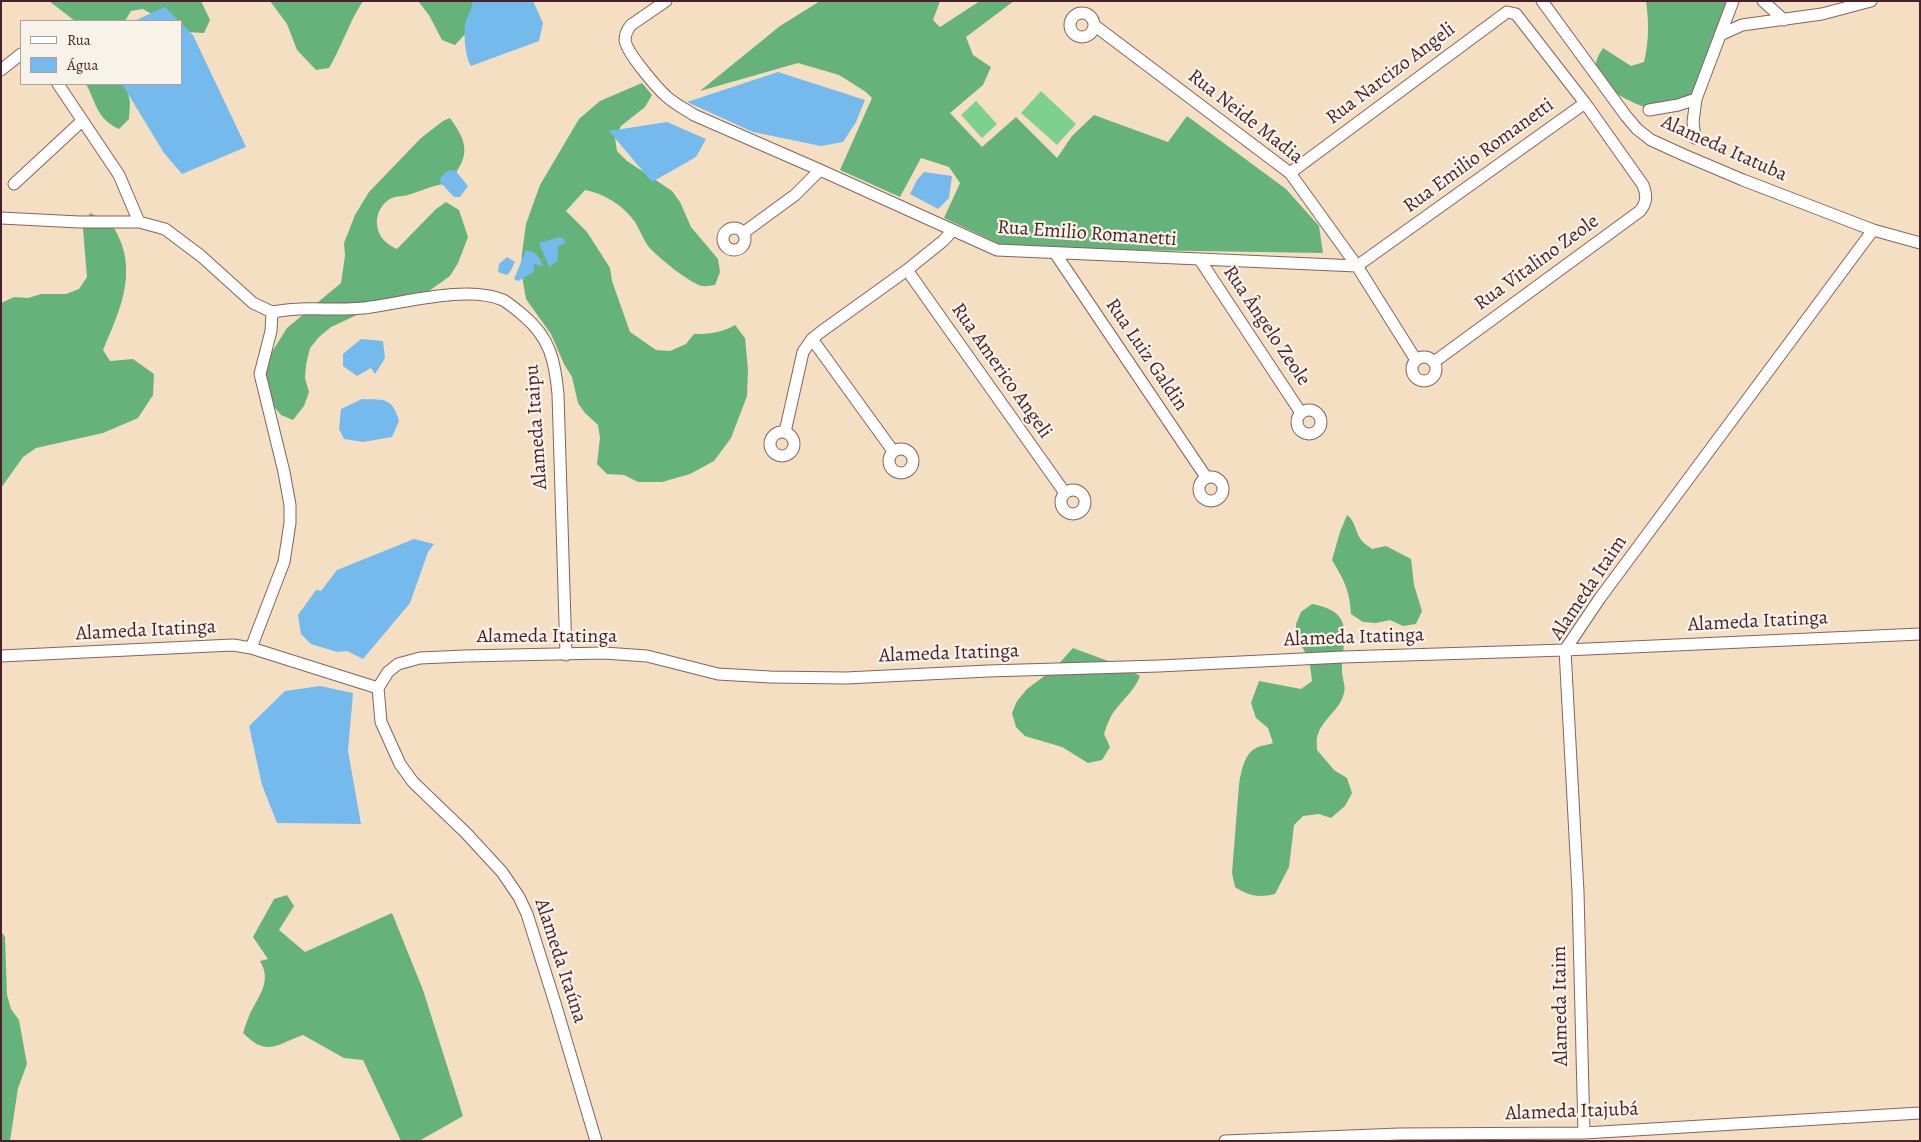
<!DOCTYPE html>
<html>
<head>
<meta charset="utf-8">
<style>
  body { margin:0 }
  #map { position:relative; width:1921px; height:1142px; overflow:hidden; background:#f4dfc3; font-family:Alegreya,serif }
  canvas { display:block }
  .frame { position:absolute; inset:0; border:2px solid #4a1f2b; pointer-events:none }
  .legend { position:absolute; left:20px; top:20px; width:162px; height:65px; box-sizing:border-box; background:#f7f3e8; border:1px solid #b29e9c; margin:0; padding:6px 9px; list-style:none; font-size:15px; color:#4a1f2b }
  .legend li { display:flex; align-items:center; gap:10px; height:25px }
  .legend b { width:25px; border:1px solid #b29e9c }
</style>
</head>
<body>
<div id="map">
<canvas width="1921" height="1142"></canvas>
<div class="frame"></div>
<ul class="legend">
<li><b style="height:6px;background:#fff"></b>Rua</li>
<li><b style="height:14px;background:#75baec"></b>Água</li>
</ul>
</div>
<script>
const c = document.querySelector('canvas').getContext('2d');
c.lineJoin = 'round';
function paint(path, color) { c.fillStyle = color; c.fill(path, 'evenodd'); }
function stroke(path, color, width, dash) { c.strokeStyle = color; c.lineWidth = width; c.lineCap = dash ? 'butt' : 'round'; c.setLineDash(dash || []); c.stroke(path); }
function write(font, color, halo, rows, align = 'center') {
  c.font = font + ' Alegreya,serif'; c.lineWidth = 4.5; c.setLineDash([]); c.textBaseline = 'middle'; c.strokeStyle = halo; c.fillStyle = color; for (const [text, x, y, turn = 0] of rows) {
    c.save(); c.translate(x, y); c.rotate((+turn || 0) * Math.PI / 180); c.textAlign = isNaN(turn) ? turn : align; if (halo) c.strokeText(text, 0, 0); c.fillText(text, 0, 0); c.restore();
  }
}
paint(new Path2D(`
  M1041,91L1076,124L1057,145L1021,113Z
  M976,101L997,124L982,138L961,115Z`), '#7ed091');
paint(new Path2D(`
  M49,1H201L210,20L204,33L187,32L181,30V21H163L143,9L131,11L125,21H75Z
  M270,1H363C349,22 342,46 329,68L316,70L297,50L287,24Z
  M418,1H478L466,33L455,45L442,40L429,15Z
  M820,1H940L933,20L940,27L980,1H1014L966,37L973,55L991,67L983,85L950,113L982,147L1016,117L1057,158L1072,136L1094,115L1168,142L1187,116L1286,189L1319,226L1323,253L1008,248L944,218L960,183L949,167L921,158L900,197L840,170L872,98L866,92L839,75L798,63L700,91L780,26Z
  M1646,1H1734L1718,49L1690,99L1655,111C1639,106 1602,90 1597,74C1593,64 1598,56 1603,48L1631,66L1644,62C1649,41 1649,23 1646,1Z
  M642,83L652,95L645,107L621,126L615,138L617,151L627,161L672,191L680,202L691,227L718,259L720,272L715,285C711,285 707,287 703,286C693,286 655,255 648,246C643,239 640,230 635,222C623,205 605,194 585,190L566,211L587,232L610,268L612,281L630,332L656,350L670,351L686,344L694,334C710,334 721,333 735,325L745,338L748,369L747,396L731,438L714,461L690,474L662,482H638L624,475L607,474L597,464L600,438L598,425L585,413L578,403L572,377L564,364L551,334L526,299L521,270L522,253L526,224L540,185L579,119L600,101Z
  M86,84H126L130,102L129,119L119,129C96,118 97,104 86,84Z
  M450,118C470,145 469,158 448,183C435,185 423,190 411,194C406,196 400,196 395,197C384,200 376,212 377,224C378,237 386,244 397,249L436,209L446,202L459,210L468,237L458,263L450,276L429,291L359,314L331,327L319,337L310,348L306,365L305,378L309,392L304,406L293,420L281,415L271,403L267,390L265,363L287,328L341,283L345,256L344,243L355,215L369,192L421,138L443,121Z
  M90,213L112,223C116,232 122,242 124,252C132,287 116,319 103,350L110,361L133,359L154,374L153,395L138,418L103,433L36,448L23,457L1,488V303L14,297L28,298L41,294H66L79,289L87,277L83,229Z
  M1347,515C1356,521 1355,533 1362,541C1364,544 1369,546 1372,549L1386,546L1411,559L1414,585L1422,611L1416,624L1403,626L1390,620L1376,623L1363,622L1351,614C1350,591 1344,580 1332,560L1340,532Z
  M1312,604C1356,612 1343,636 1342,670C1342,682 1348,686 1342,699C1336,712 1322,721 1318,734C1316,739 1317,745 1317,750L1334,770L1347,778L1352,793L1345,806L1331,818L1319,814L1303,816L1294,825L1289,867L1275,894C1259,898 1249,896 1235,887L1232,873L1239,785C1241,772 1244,754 1256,748C1261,745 1268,745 1273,743L1268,728L1256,718L1251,703L1259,681L1301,689L1312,681L1310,665L1304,650L1296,639V624L1301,612Z
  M1073,648L1127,668L1140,676C1134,691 1126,696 1116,709C1110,716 1107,725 1104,734L1110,747L1102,760L1088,763L1062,747L1025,736L1016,727L1012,713L1017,701L1027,689L1055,668Z
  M287,895L294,906L279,930L305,952L392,913L423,990L463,1116L419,1141H401L363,1060L344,1058L303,1035C275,1045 267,1057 243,1033C246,1024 249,1014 254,1006C263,990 270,978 260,961L268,959L253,937L274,899Z
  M1,931L5,937L7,995L11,1009L19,1020L27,1064L18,1088L10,1141H1Z`), '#66b27b');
paint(new Path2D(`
  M473,1H533L543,23L539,41L471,66C465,57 463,30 466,20C469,13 472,9 473,1Z
  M165,7L179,21H134Z
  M181,23L193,35L246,147L182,174L164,153L122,84H181Z
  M778,72L865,100L856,122L843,142L821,146L753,132L687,102Z
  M667,122L706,139L696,157L652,182L609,131Z
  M455,170L468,186L460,197H454L440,182L441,177L447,171Z
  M924,172L952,176L949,198L938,209L910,194L917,180Z
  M560,237L564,239L565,244L559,245L557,261L549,267L539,243Z
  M526,250C536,252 540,257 543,266L534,264V272L518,281L514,279Z
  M507,257L515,262L510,272L507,275L498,272L499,264Z
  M361,339L383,341L385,358L375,374L371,368L357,376L343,366V354Z
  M362,399C385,400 392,397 399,421L392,437L363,442L344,439L339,429L341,409Z
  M414,539L434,544L428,552L410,603L363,659L347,651L337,652L311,644L301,634L298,615L316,590L321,591L337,570Z
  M320,686L353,693L348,751L361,824L277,823L262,785L249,726L285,691Z`), '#75baec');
const minor = new Path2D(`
  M666,1L631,25C627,30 625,34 625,40C626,52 657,88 667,97C675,104 685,109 694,115L820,170L997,250L1357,266L1585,103
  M1542,1L1626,116L1637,129L1651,140L1684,155L1743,180L1873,230L1920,243
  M1763,1L1784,20
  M1070 25a12 12 0 1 1 24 0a12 12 0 1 1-24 0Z
  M1094,25L1290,173L1357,266L1416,360
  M1720,35L1742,25L1822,14L1871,1
  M1,70L21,54
  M58,84L119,175L139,222
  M1649,110L1678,105L1696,99L1733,1
  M1695,138L1693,122L1696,99
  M1290,173L1507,12L1516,14L1585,103L1643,185C1647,196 1647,202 1640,211L1434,362
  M14,184L82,121
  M1,218L79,222H139L165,229L201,256L253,303L272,312L271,331L260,374L284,472L290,505V523L284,562L251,648
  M723 239a11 11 0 1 1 22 0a11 11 0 1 1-22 0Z
  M743,233L795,195L820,170
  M1055,253L1206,477
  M1200,260L1301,413
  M907,270L1065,493
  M272,312C281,311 290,309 299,309C323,308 347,311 371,307C407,302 469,285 503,300C510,304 518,311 524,316C550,338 555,361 558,394L566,655
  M812,339L893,451
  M1412 369a12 12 0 1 1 24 0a12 12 0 1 1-24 0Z
  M1297 422a12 12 0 1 1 24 0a12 12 0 1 1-24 0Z
  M770 444a12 12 0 1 1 24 0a12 12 0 1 1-24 0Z
  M785,432L803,352L812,339L822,331L907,270L943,241L953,230
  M889 461a12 12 0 1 1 24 0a12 12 0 1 1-24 0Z
  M1199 489a12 12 0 1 1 24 0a12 12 0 1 1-24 0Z
  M1061 502a12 12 0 1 1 24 0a12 12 0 1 1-24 0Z
  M1,656L233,645L251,648L378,688L388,672L398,664L420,658L465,656L604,653L647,656L718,674L770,677L846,678L988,671L1159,666L1343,657L1565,650L1920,634
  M378,688L381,722L400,764L413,782L466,833L502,872L519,897L527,914L555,1003L596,1141
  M1584,1133L1578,892L1565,650L1600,598L1873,230
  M1225,1141L1399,1134L1584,1133L1920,1113`);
stroke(minor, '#866260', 13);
stroke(minor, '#fff', 11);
write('20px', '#4a1f2b', '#f7f3e8', [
  ["Rua Narcizo Angeli",1391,74,-37],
  ["Rua Neide Madia",1245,117,38],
  ["Alameda Itatuba",1724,149,24],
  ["Rua Emilio Romanetti",1479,156,-36],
  ["Rua Emilio Romanetti",1087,234,4],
  ["Rua Vitalino Zeole",1537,263,-36],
  ["Rua Ângelo Zeole",1266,326,56],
  ["Rua Luiz Galdin",1146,355,56],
  ["Rua Americo Angeli",1001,371,55],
  ["Alameda Itaipu",537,427,-94],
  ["Alameda Itaim",1589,588,-56],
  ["Alameda Itatinga",1758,622,-3],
  ["Alameda Itatinga",146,631,-3],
  ["Alameda Itatinga",547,637],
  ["Alameda Itatinga",1354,638,-2],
  ["Alameda Itatinga",949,654,-2],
  ["Alameda Itaúna",560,961,72],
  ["Alameda Itaim",1561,1006,-91],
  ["Alameda Itajubá",1572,1112,-2]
]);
</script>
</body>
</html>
